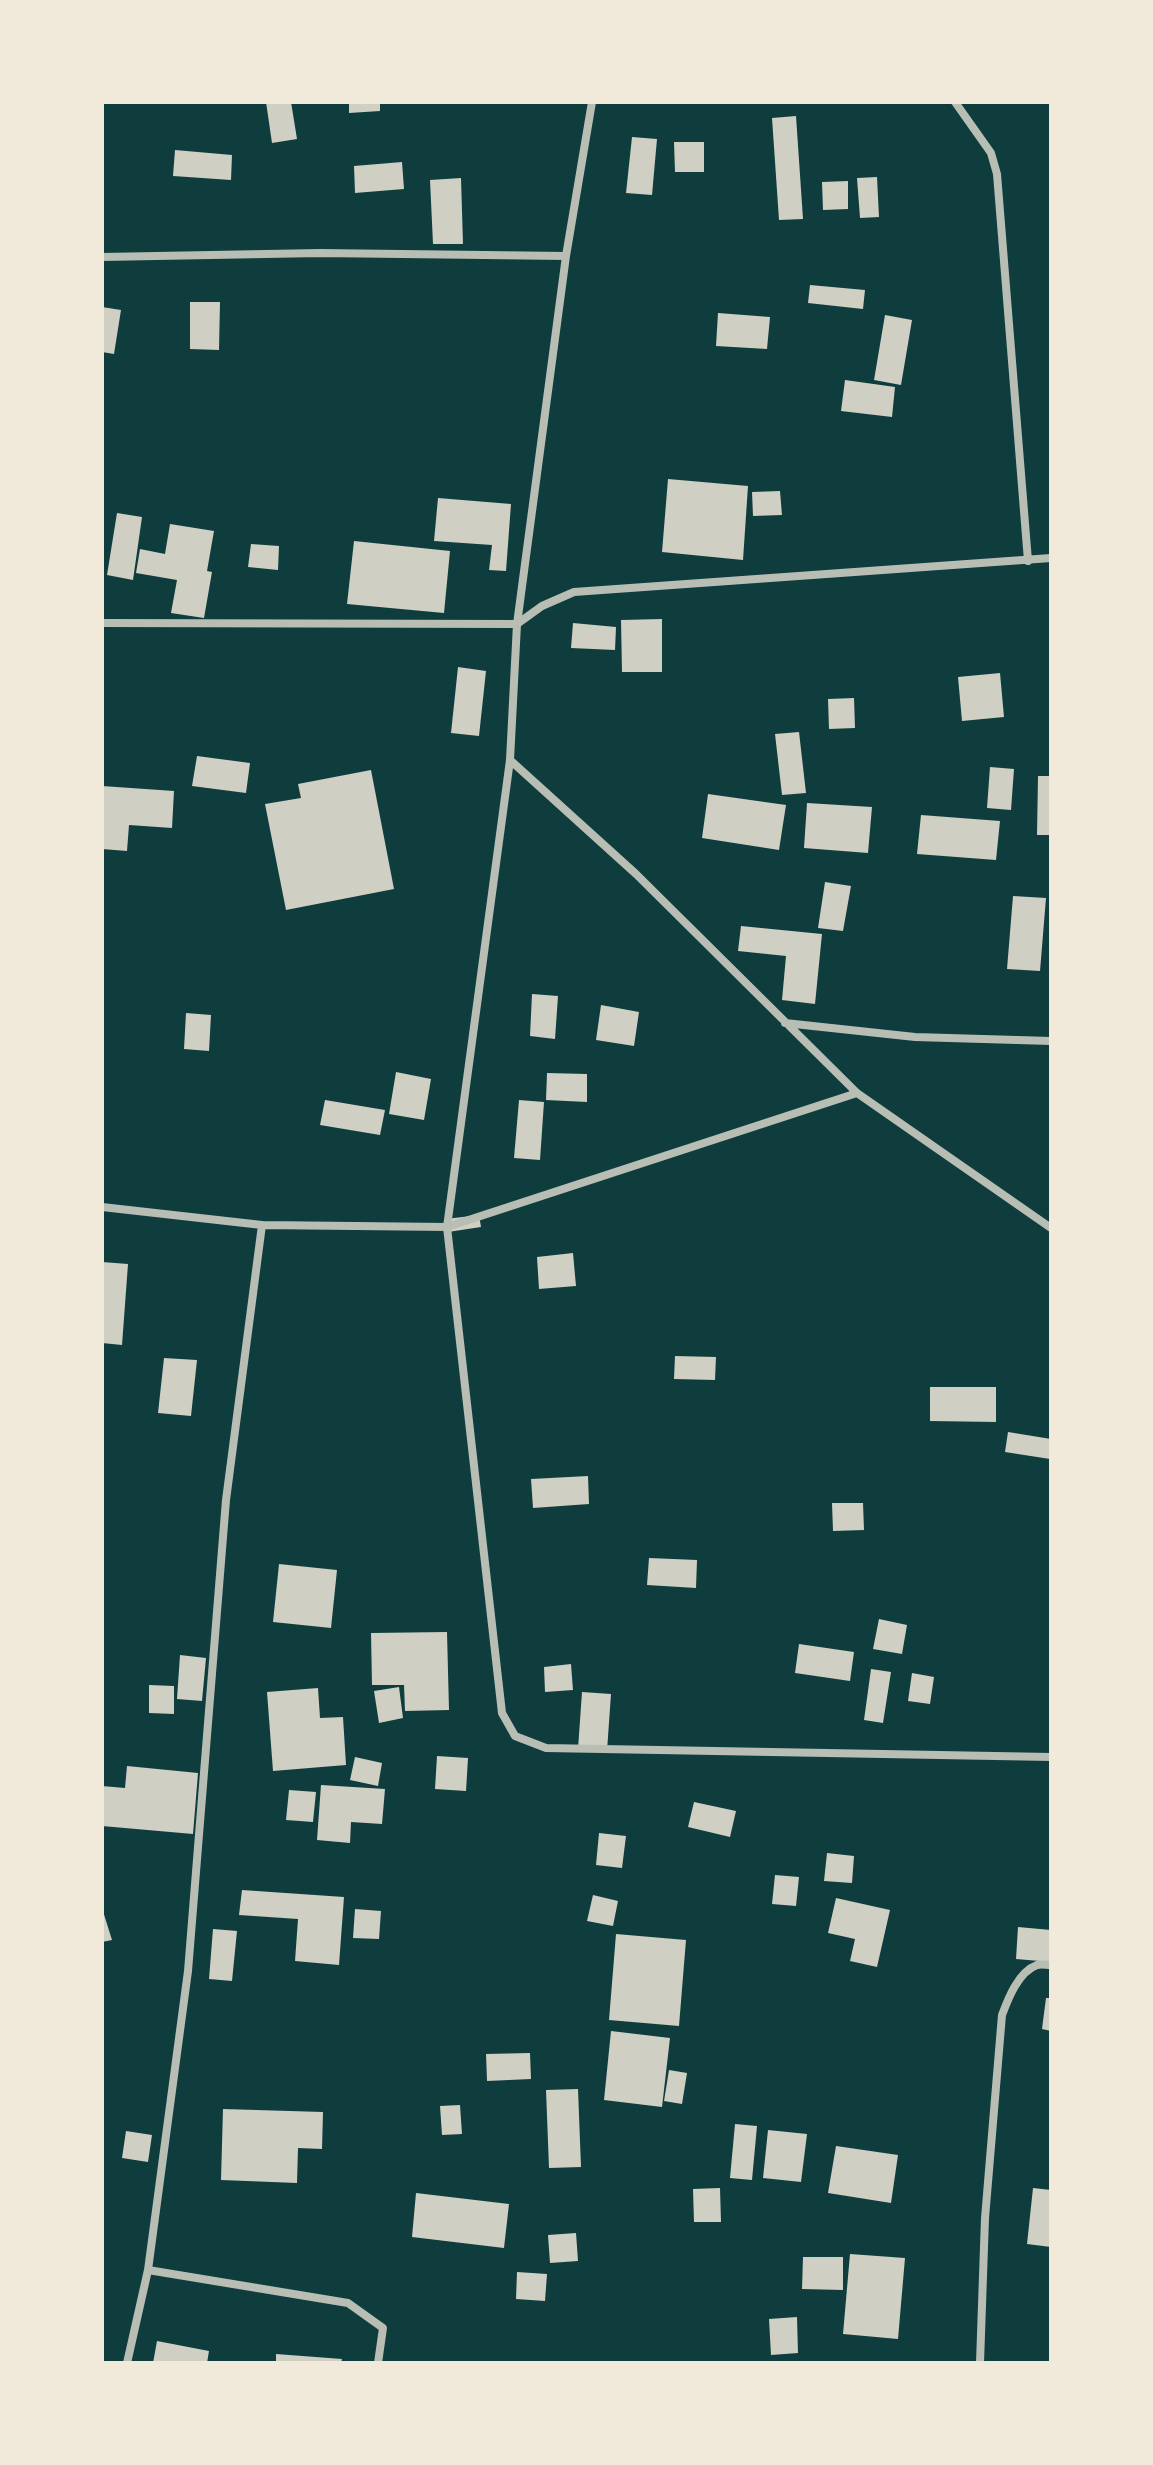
<!DOCTYPE html>
<html>
<head>
<meta charset="utf-8">
<style>
  body { margin:0 }
  #map { position:relative; width:1153px; height:2465px; overflow:hidden; background:#0f3d3e; font-family:Jost,sans-serif }
  canvas { display:block }
  .frame { position:absolute; inset:0; border:104px solid #f1e9da; pointer-events:none }
</style>
</head>
<body>
<div id="map">
<canvas width="1153" height="2465"></canvas>
<div class="frame"></div>
</div>
<script>
const c = document.querySelector('canvas').getContext('2d');
c.lineJoin = 'round';
function paint(path, color) { c.fillStyle = color; c.fill(path, 'evenodd'); }
function stroke(path, color, width, dash) { c.strokeStyle = color; c.lineWidth = width; c.lineCap = dash ? 'butt' : 'round'; c.setLineDash(dash || []); c.stroke(path); }
paint(new Path2D(`
  M266,102H291L297,139L272,143Z
  M349,102H380V111L349,113Z
  M796,116L803,219L779,220L772,118Z
  M632,137L657,139L652,195L626,193Z
  M674,142H704V172H675Z
  M175,150L232,155L231,180L173,176Z
  M402,162L404,189L355,193L354,166Z
  M877,177L879,217L860,218L857,178Z
  M461,178L463,244H433L430,180Z
  M848,181V209L823,210L822,182Z
  M810,285L865,290L863,309L808,303Z
  M190,302H220L219,350L190,349Z
  M102,307L121,310L114,354L102,352Z
  M718,313L770,317L767,349L716,346Z
  M885,315L912,320L901,385L874,380Z
  M845,380L895,387L892,417L841,411Z
  M668,479L748,486L743,560L662,552Z
  M780,491L782,515L753,516L752,492Z
  M438,498L511,504L506,571L489,570L492,545L434,541Z
  M117,513L142,517L133,580L107,575Z
  M170,524L214,531L207,571L212,572L204,618L171,613L177,580L136,573L140,549L165,554Z
  M354,541L450,551L444,613L347,604Z
  M251,544L279,546L278,570L248,567Z
  M662,619V672H622L621,620Z
  M573,623L616,627L615,650L571,648Z
  M458,667L486,671L479,736L451,733Z
  M1000,673L1004,717L962,721L958,677Z
  M854,698L855,728L829,729L828,699Z
  M799,732L806,793L782,795L775,734Z
  M197,756L250,763L246,793L192,786Z
  M990,767L1014,769L1011,810L987,808Z
  M371,770L394,889L286,910L265,804L301,798L298,784Z
  M1038,776H1051V835H1037Z
  M102,786L174,791L172,828L129,825L127,851L102,849Z
  M708,794L786,805L779,850L702,838Z
  M807,803L872,807L868,853L804,848Z
  M921,815L1000,821L996,860L917,854Z
  M825,882L851,886L843,931L818,928Z
  M1013,896L1046,898L1040,971L1007,969Z
  M741,926L822,934L815,1004L782,1000L786,956L738,951Z
  M532,994L558,996L555,1039L530,1036Z
  M601,1005L639,1012L634,1046L596,1040Z
  M186,1013L211,1015L209,1051L184,1049Z
  M396,1072L431,1079L424,1120L389,1114Z
  M547,1073L587,1074V1102L546,1100Z
  M325,1100L385,1110L380,1135L320,1125Z
  M519,1100L544,1102L540,1160L514,1158Z
  M479,1215L481,1227L448,1232L446,1219Z
  M573,1253L576,1286L539,1289L537,1257Z
  M102,1262L128,1264L122,1345L102,1343Z
  M675,1356L716,1357L715,1380L674,1379Z
  M164,1358L197,1360L191,1416L158,1413Z
  M930,1387H996V1422L930,1421Z
  M1008,1432L1051,1439L1050,1459L1005,1452Z
  M588,1476L589,1504L533,1508L531,1479Z
  M832,1503H863L864,1530L833,1531Z
  M649,1558L697,1560L696,1588L647,1585Z
  M279,1564L337,1570L331,1628L273,1622Z
  M879,1619L907,1625L902,1654L873,1649Z
  M447,1632L449,1710L405,1711L404,1685H372L371,1633Z
  M799,1644L854,1652L850,1681L795,1673Z
  M180,1655L206,1658L202,1701L177,1699Z
  M571,1664L573,1690L545,1692L544,1667Z
  M871,1669L891,1672L883,1723L864,1720Z
  M912,1673L934,1677L930,1704L908,1701Z
  M149,1685L174,1686V1714L149,1713Z
  M399,1687L403,1718L379,1723L374,1691Z
  M318,1688L320,1718L343,1717L346,1765L273,1771L267,1692Z
  M582,1692L611,1694L607,1751L578,1749Z
  M437,1756L468,1758L466,1791L435,1789Z
  M355,1757L382,1763L378,1786L350,1780Z
  M127,1766L198,1773L193,1834L102,1826V1786L125,1788Z
  M321,1785L385,1789L382,1824L351,1822L350,1843L317,1840Z
  M289,1790L316,1792L313,1822L286,1820Z
  M694,1802L736,1811L730,1837L688,1827Z
  M599,1833L626,1836L622,1868L596,1865Z
  M827,1853L854,1856L852,1883L824,1881Z
  M775,1875L799,1877L796,1906L772,1904Z
  M242,1890L344,1897L339,1965L295,1961L298,1919L239,1915Z
  M593,1895L618,1901L613,1926L587,1921Z
  M836,1898L890,1910L877,1967L850,1961L855,1939L828,1933Z
  M102,1908L112,1940L102,1942Z
  M355,1909L381,1911L379,1939L353,1938Z
  M1018,1927L1051,1930V1962L1016,1959Z
  M213,1929L237,1931L232,1981L209,1979Z
  M616,1934L686,1940L679,2026L609,2020Z
  M1046,1998H1051V2031L1042,2029Z
  M611,2031L670,2038L662,2107L604,2100Z
  M530,2053L531,2079L487,2081L486,2054Z
  M669,2070L687,2073L682,2104L664,2101Z
  M578,2089L581,2167L549,2168L546,2090Z
  M460,2105L462,2134L442,2135L440,2106Z
  M223,2109L323,2112L322,2149L298,2148L297,2183L221,2180Z
  M735,2124L757,2126L752,2180L730,2178Z
  M768,2130L807,2134L801,2182L763,2178Z
  M126,2131L152,2135L148,2162L122,2158Z
  M836,2146L898,2155L891,2203L828,2193Z
  M720,2188L721,2222H694L693,2189Z
  M1033,2188L1051,2190V2247L1027,2244Z
  M416,2193L509,2204L504,2248L412,2237Z
  M576,2233L578,2261L550,2263L548,2235Z
  M850,2254L905,2258L898,2339L843,2334Z
  M803,2257H843V2290L802,2289Z
  M517,2272L547,2274L545,2301L516,2299Z
  M797,2317L798,2353L771,2355L769,2319Z
  M157,2341L209,2351L207,2363H153Z
  M276,2354L342,2359L341,2363H276Z`), '#cfcfc3');
stroke(new Path2D(`
  M592,102L566,256L517,624L510,760L447,1227L502,1713L515,1736L546,1748L1051,1757
  M955,102L991,153L997,174L1028,561
  M102,257L320,253L566,256
  M102,623L517,624L542,606L574,592L1051,558
  M510,760L636,874L857,1093L1051,1228
  M785,1023L915,1037L1051,1041
  M102,1207L262,1225L447,1227L857,1093
  M148,2270L348,2303L383,2328L378,2363
  M127,2363L148,2270L188,1971L226,1500L262,1225
  M980,2363L985,2218L1002,2015C1008,1999 1018,1972 1037,1965C1041,1964 1046,1965 1051,1965`), '#b8beb3', 8);
</script>
</body>
</html>
